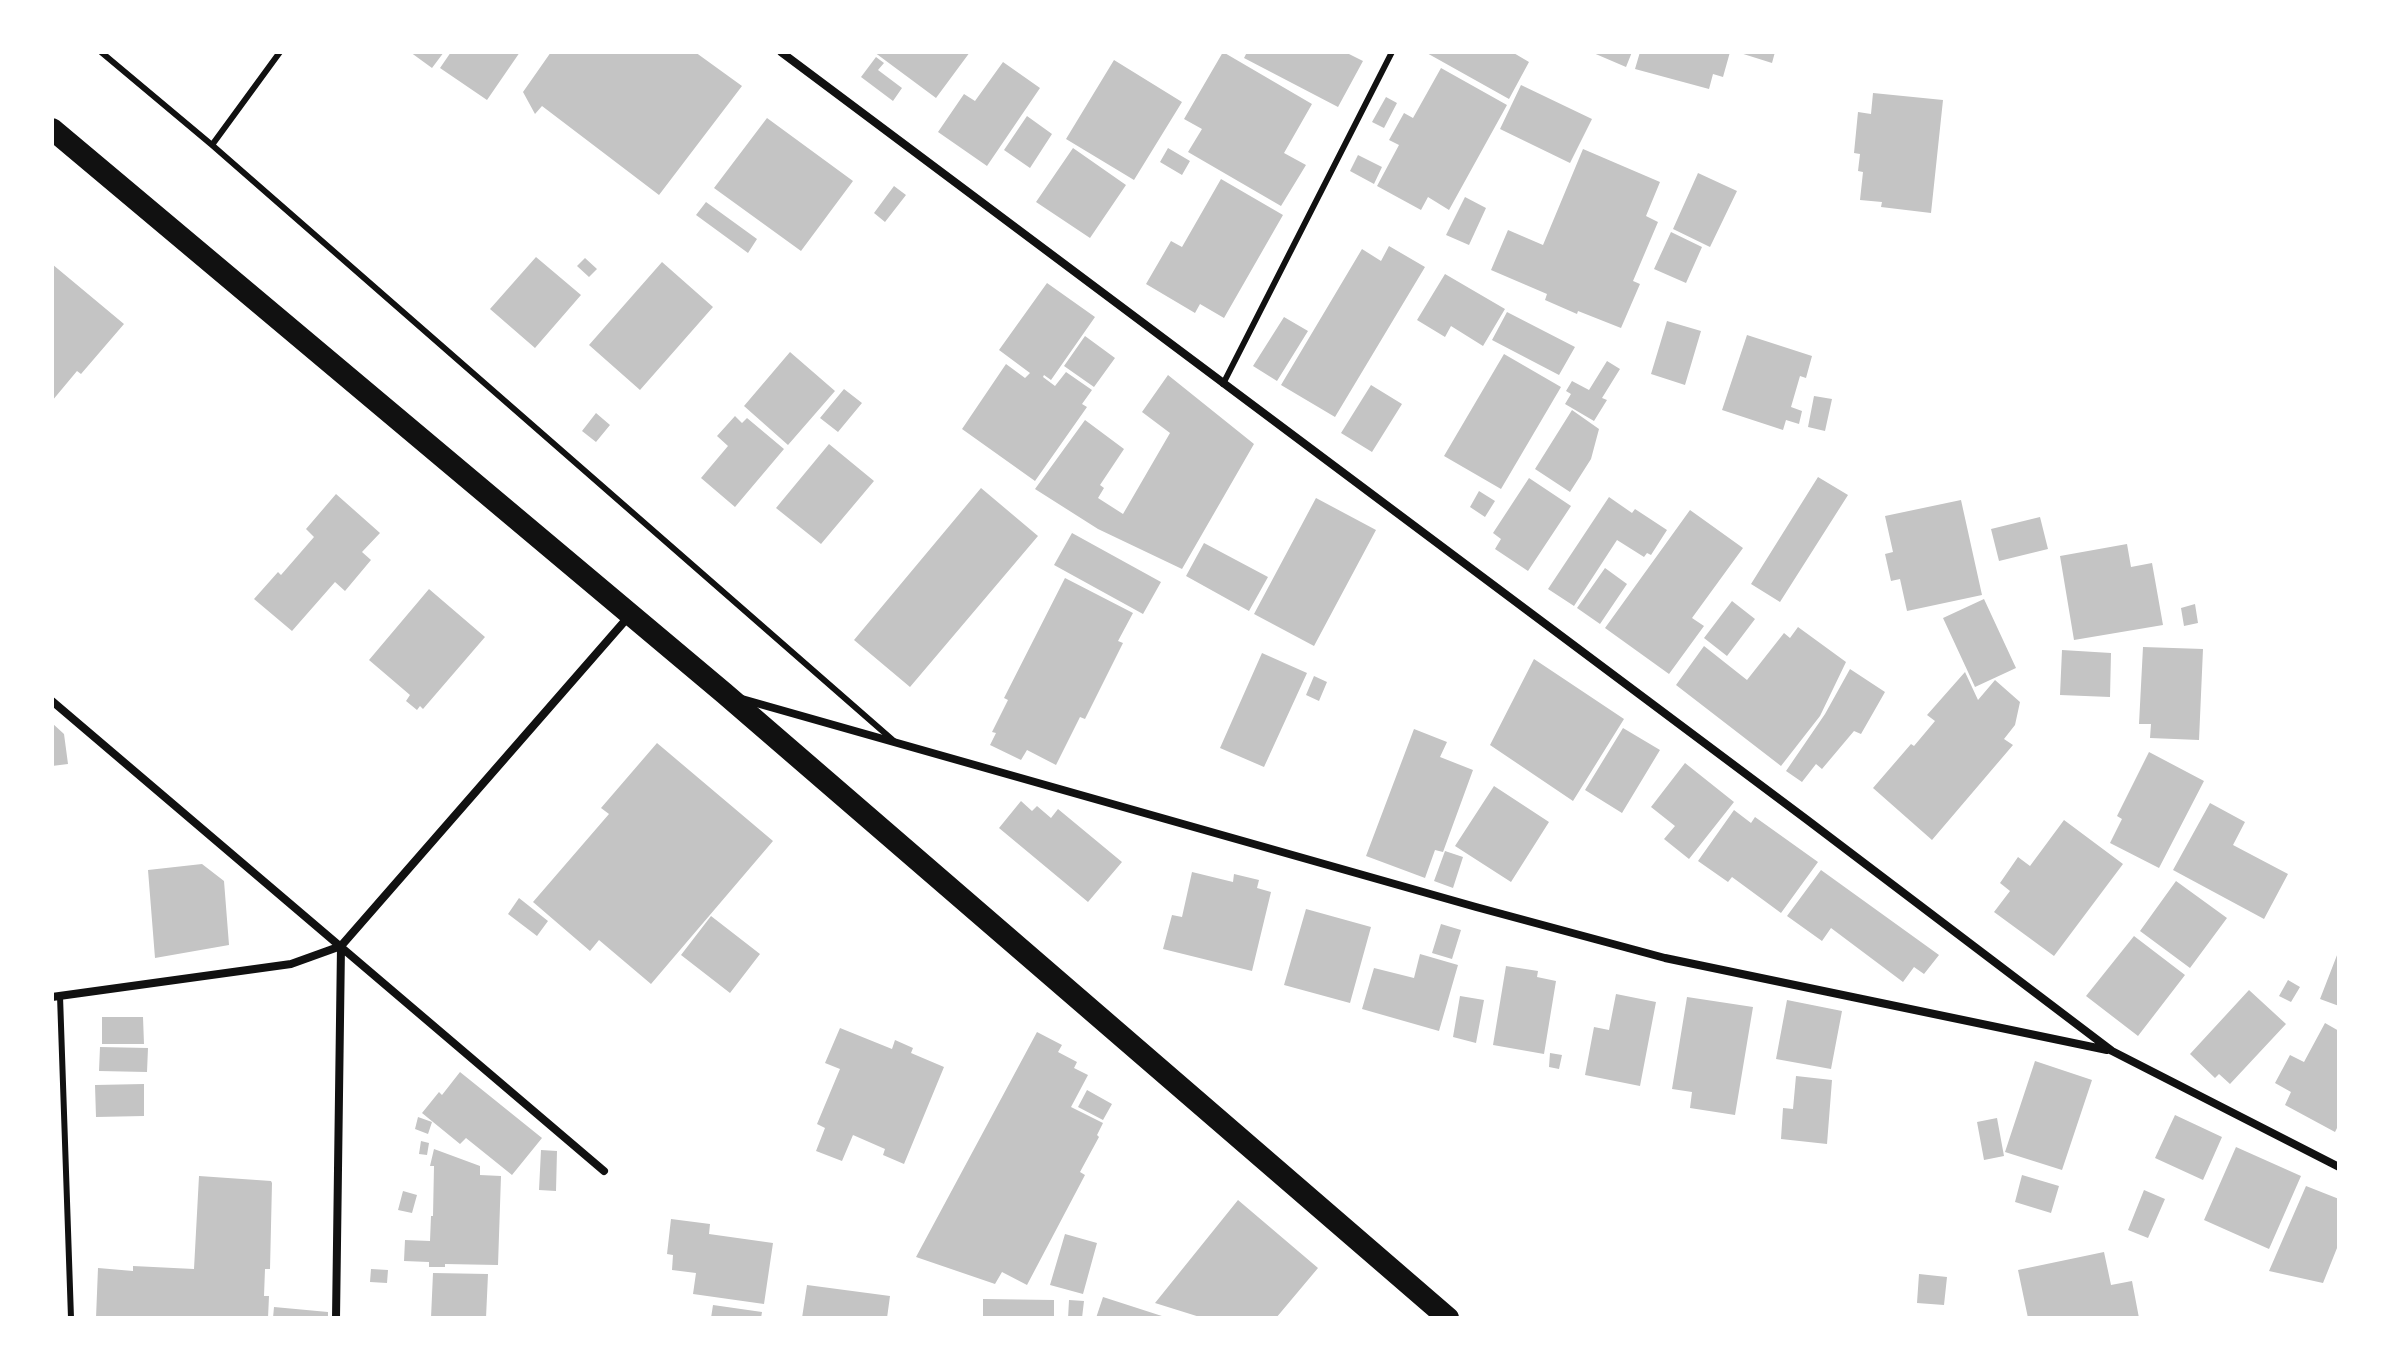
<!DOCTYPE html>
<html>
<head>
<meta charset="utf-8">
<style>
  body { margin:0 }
  #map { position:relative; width:2391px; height:1370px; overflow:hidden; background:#fff; font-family:Cabin,sans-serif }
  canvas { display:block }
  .frame { position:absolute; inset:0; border:54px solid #fff; pointer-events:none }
</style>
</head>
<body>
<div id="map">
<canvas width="2391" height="1370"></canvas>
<div class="frame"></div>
</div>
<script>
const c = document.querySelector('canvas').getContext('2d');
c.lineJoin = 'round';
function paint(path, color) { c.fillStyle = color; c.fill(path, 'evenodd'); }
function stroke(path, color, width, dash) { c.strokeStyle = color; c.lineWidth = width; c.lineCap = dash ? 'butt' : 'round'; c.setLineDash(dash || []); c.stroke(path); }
paint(new Path2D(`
  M410,52H444L432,68Z
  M451,52H520L487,100L440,68Z
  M551,52H695L742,86L659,195L542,106L535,114L523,92Z
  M874,52H970L936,98Z
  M1223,52L1312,104L1284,153L1306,165L1281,206L1188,152L1202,129L1184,119Z
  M1247,52H1345L1363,61L1338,107L1244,58Z
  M1425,52H1512L1529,62L1509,99Z
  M1591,52H1632L1626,67Z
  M1640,52H1730L1723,77L1713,74L1709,89L1635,69Z
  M1737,52H1775L1772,63Z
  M876,57L884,63L878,70L902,88L893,101L861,77Z
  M1114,60L1182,102L1134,180L1066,139Z
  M1003,62L1040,88L987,166L938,132L964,94L975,101Z
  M1441,68L1507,105L1449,210L1428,197L1421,210L1377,186L1399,145L1389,140L1404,113L1413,118Z
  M1521,85L1592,119L1570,163L1500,129Z
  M1873,93L1943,100L1931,213L1881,207L1882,202L1860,200L1863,172L1858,171L1860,154L1854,153L1858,112L1871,114Z
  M1386,97L1397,103L1384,128L1372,122Z
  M1027,116L1052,134L1030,168L1004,150Z
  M767,118L853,181L801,251L714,188Z
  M1073,148L1126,185L1090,238L1036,202Z
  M1168,148L1190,161L1182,175L1160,162Z
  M1583,149L1660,182L1646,216L1658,222L1633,281L1640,284L1621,328L1578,311L1577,314L1545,300L1547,294L1491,270L1508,230L1543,245Z
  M1358,155L1382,167L1374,184L1350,171Z
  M1698,173L1737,191L1710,247L1673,229Z
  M1221,179L1283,215L1224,318L1200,304L1195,313L1146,284L1171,241L1182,247Z
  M894,186L906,195L885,222L874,213Z
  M1465,197L1486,208L1469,245L1446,235Z
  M706,202L757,239L748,253L696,215Z
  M1671,232L1702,247L1686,283L1654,269Z
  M1389,246L1425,267L1335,417L1281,385L1362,249L1381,261Z
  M536,257L581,295L535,348L490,309Z
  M585,258L597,269L589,277L577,266Z
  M662,262L713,307L640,390L589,345Z
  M52,264L124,324L81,374L77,371L52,401Z
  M1445,274L1505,309L1483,346L1451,326L1445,337L1417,320Z
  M1047,283L1095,317L1051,380L1044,375L1043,377L1055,386L1066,372L1092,390L1082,404L1087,407L1035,481L962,429L1006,364L1025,378L1030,373L999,350Z
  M1507,312L1575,347L1559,375L1492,340Z
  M1284,317L1308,331L1277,381L1253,366Z
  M1667,321L1701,331L1685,385L1651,374Z
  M1747,335L1812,356L1806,378L1800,376L1791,407L1802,411L1799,424L1786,420L1783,430L1722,410Z
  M1085,336L1115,358L1094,387L1064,366Z
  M790,352L835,391L788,445L744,406Z
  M1504,354L1561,387L1501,489L1444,456Z
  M1607,361L1620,369L1602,398L1607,400L1594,421L1565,404L1571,394L1566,391L1572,381L1589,390Z
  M1168,375L1254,444L1182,569L1098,529L1035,489L1085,420L1124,449L1100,485L1104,488L1098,498L1123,514L1170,433L1142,412Z
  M1371,385L1402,404L1372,452L1341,433Z
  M844,389L862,403L838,432L820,418Z
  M1814,396L1832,399L1825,431L1808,427Z
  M1572,410L1599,429L1591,459L1570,492L1535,469Z
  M596,413L610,425L596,442L582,431Z
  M735,416L742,423L747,418L784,449L735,507L701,478L728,446L717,436Z
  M829,444L874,481L821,544L776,508Z
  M1818,477L1848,495L1780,602L1751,584Z
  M1529,478L1571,506L1528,571L1495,549L1501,539L1493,533Z
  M981,488L1038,536L910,687L854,640Z
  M1479,491L1495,501L1485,517L1470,507Z
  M336,494L380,533L362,552L371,560L345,591L335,582L292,631L254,599L278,572L281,575L314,537L306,529Z
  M1609,497L1632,513L1635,509L1667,530L1651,555L1647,553L1644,557L1617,540L1574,606L1548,589Z
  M1316,498L1376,530L1314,646L1254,614Z
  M1961,500L1982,595L1907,611L1900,579L1891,581L1885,554L1893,552L1885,516Z
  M1690,510L1743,548L1692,618L1704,626L1669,674L1605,628Z
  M2040,517L2048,549L1999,561L1991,529Z
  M1072,533L1161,582L1143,614L1054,565Z
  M1204,543L1268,577L1249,611L1186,576Z
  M2127,544L2131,567L2152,563L2163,625L2074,640L2060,556Z
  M1605,568L1627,584L1600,624L1577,608Z
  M1065,578L1133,613L1118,641L1123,643L1085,719L1080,717L1056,765L1027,750L1021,760L990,745L996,733L992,732L1008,700L1004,698Z
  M429,589L485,637L423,709L420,706L417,710L406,701L410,695L369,660Z
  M1984,599L2016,668L1975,687L1943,618Z
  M1732,601L1755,619L1727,656L1704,638Z
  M2195,604L2198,623L2184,626L2181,608Z
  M1798,627L1846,662L1820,716L1781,766L1676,685L1704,646L1747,680L1784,633L1790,638Z
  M2143,647L2203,649L2199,740L2150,738L2151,724H2139Z
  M2062,650L2111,653L2110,697L2060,695Z
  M1262,653L1307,673L1264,767L1220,748Z
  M1534,659L1624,719L1573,801L1490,745Z
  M1850,669L1885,692L1861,734L1854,731L1822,769L1816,764L1802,782L1786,771L1825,714Z
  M1965,672L1978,700L1995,680L2020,702L2015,725L2004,739L2013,745L1932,840L1873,788L1911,744L1914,746L1935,721L1927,715Z
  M1314,676L1327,682L1319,701L1306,695Z
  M52,723L64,734L68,764L52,766Z
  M1623,728L1660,750L1622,813L1585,790Z
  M1414,729L1447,742L1440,757L1473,770L1443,852L1435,850L1425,878L1366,856Z
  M657,743L773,841L651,984L599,940L590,951L533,902L609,814L601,808Z
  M2149,752L2204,781L2159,868L2110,843L2122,819L2117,816Z
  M1685,763L1734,802L1689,859L1664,839L1675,826L1651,807Z
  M1494,786L1549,822L1511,882L1455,846Z
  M1021,801L1032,811L1037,806L1051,818L1058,809L1122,862L1088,902L999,828Z
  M2210,803L2245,822L2233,845L2288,874L2264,919L2173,870Z
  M1734,810L1751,823L1755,817L1818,862L1781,913L1732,877L1728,882L1698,861Z
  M2064,820L2123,864L2054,956L1994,912L2010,891L2000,883L2018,857L2030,866Z
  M1445,851L1463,857L1453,888L1434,881Z
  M202,864L224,881L229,945L155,958L148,870Z
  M1821,870L1939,955L1924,974L1914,967L1903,982L1831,928L1822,941L1787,916Z
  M1192,872L1233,882L1234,874L1259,880L1257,888L1271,892L1252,971L1163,949L1172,915L1182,917Z
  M2176,881L2227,918L2190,968L2140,931Z
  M519,898L548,921L537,936L508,914Z
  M1306,909L1371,927L1350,1003L1284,985Z
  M711,916L760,954L730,993L681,955Z
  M1441,924L1461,930L1452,959L1432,953Z
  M2134,936L2185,975L2138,1036L2086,996Z
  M2339,950V1006L2320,999Z
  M1420,954L1458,965L1439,1031L1362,1009L1374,968L1414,978Z
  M1506,966L1538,971L1537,977L1556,981L1544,1054L1493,1045Z
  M2288,980L2300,987L2291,1002L2279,996Z
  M2249,990L2286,1024L2230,1084L2219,1074L2215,1078L2190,1054Z
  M1616,994L1656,1002L1640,1086L1585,1075L1594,1027L1609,1030Z
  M1460,996L1484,1000L1476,1043L1453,1037Z
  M1687,997L1753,1007L1735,1115L1690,1108L1692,1092L1672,1089Z
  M1787,1000L1842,1011L1831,1069L1776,1059Z
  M102,1017H143L144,1044H102Z
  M2325,1023L2339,1031V1124L2335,1132L2285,1105L2291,1092L2275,1083L2290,1055L2304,1062Z
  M840,1028L892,1049L895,1040L913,1048L911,1053L944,1067L904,1164L883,1155L885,1149L853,1135L842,1161L816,1151L825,1128L817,1124L840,1069L825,1063Z
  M1037,1032L1062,1045L1058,1052L1077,1062L1074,1068L1088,1075L1071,1107L1103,1123L1097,1135L1099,1137L1080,1172L1085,1175L1027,1285L1002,1272L995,1284L916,1257Z
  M100,1047L148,1048L147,1072L99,1071Z
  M1550,1053L1562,1055L1559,1069L1549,1067Z
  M2035,1061L2092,1080L2062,1170L2005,1152Z
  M460,1072L542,1138L512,1175L466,1138L460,1144L422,1113L439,1092L442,1095Z
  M1796,1076L1832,1080L1827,1144L1781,1139L1783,1108L1793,1109Z
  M144,1084V1116L96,1117L95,1085Z
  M1087,1090L1112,1104L1103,1120L1078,1107Z
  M2175,1115L2222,1137L2203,1180L2155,1158Z
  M418,1117L432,1122L428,1134L415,1129Z
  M1997,1118L2004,1156L1984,1160L1977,1122Z
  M421,1141L429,1143L427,1155L419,1154Z
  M2236,1147L2301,1176L2269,1249L2204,1220Z
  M434,1149L480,1166V1175L501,1176L498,1265L445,1264V1267H429V1262L404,1261L405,1240L430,1241L431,1216H433L434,1166H430Z
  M541,1150L557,1151L556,1191L539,1190Z
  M2022,1175L2059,1186L2051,1213L2015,1202Z
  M199,1176L271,1181L272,1183L270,1269H265L264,1296H269L268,1318H96L98,1268L133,1271V1266L194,1269Z
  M2306,1186L2339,1199V1243L2323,1283L2269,1271Z
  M2144,1190L2165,1199L2148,1238L2128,1230Z
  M403,1191L417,1195L412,1213L398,1210Z
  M1238,1200L1318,1268L1276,1318H1203L1155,1303Z
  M671,1219L710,1224L709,1234L773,1243L764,1304L693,1294L696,1273L672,1270L673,1255L667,1254Z
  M1065,1234L1097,1243L1083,1294L1050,1285Z
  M2104,1252L2111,1285L2132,1281L2139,1318H2028L2018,1270Z
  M371,1269L388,1270L387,1283L370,1282Z
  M433,1273L488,1274L486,1318H431Z
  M1919,1274L1947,1277L1944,1305L1917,1303Z
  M807,1285L890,1296L887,1318H802Z
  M1103,1297L1165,1317V1318H1096Z
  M983,1299L1054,1300V1318H983Z
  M1069,1300L1084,1301L1082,1318H1068Z
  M713,1305L762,1312L761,1318H711Z
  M274,1307L328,1312V1318H273Z`), '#c4c4c4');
stroke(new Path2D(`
  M101,52L212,145L895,742
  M212,145L280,52
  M1223,384L1392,52
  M60,996L71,1318`), '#111', 6);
stroke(new Path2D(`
  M781,52L1806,819L2112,1051L2339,1167
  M742,699L1476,907L1665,958L2107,1050
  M52,701L604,1171
  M52,997L291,964L341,946
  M336,1318L341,946L630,615`), '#111', 8);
stroke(new Path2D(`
  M52,129L724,693L1448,1318`), '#111', 22);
</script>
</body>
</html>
